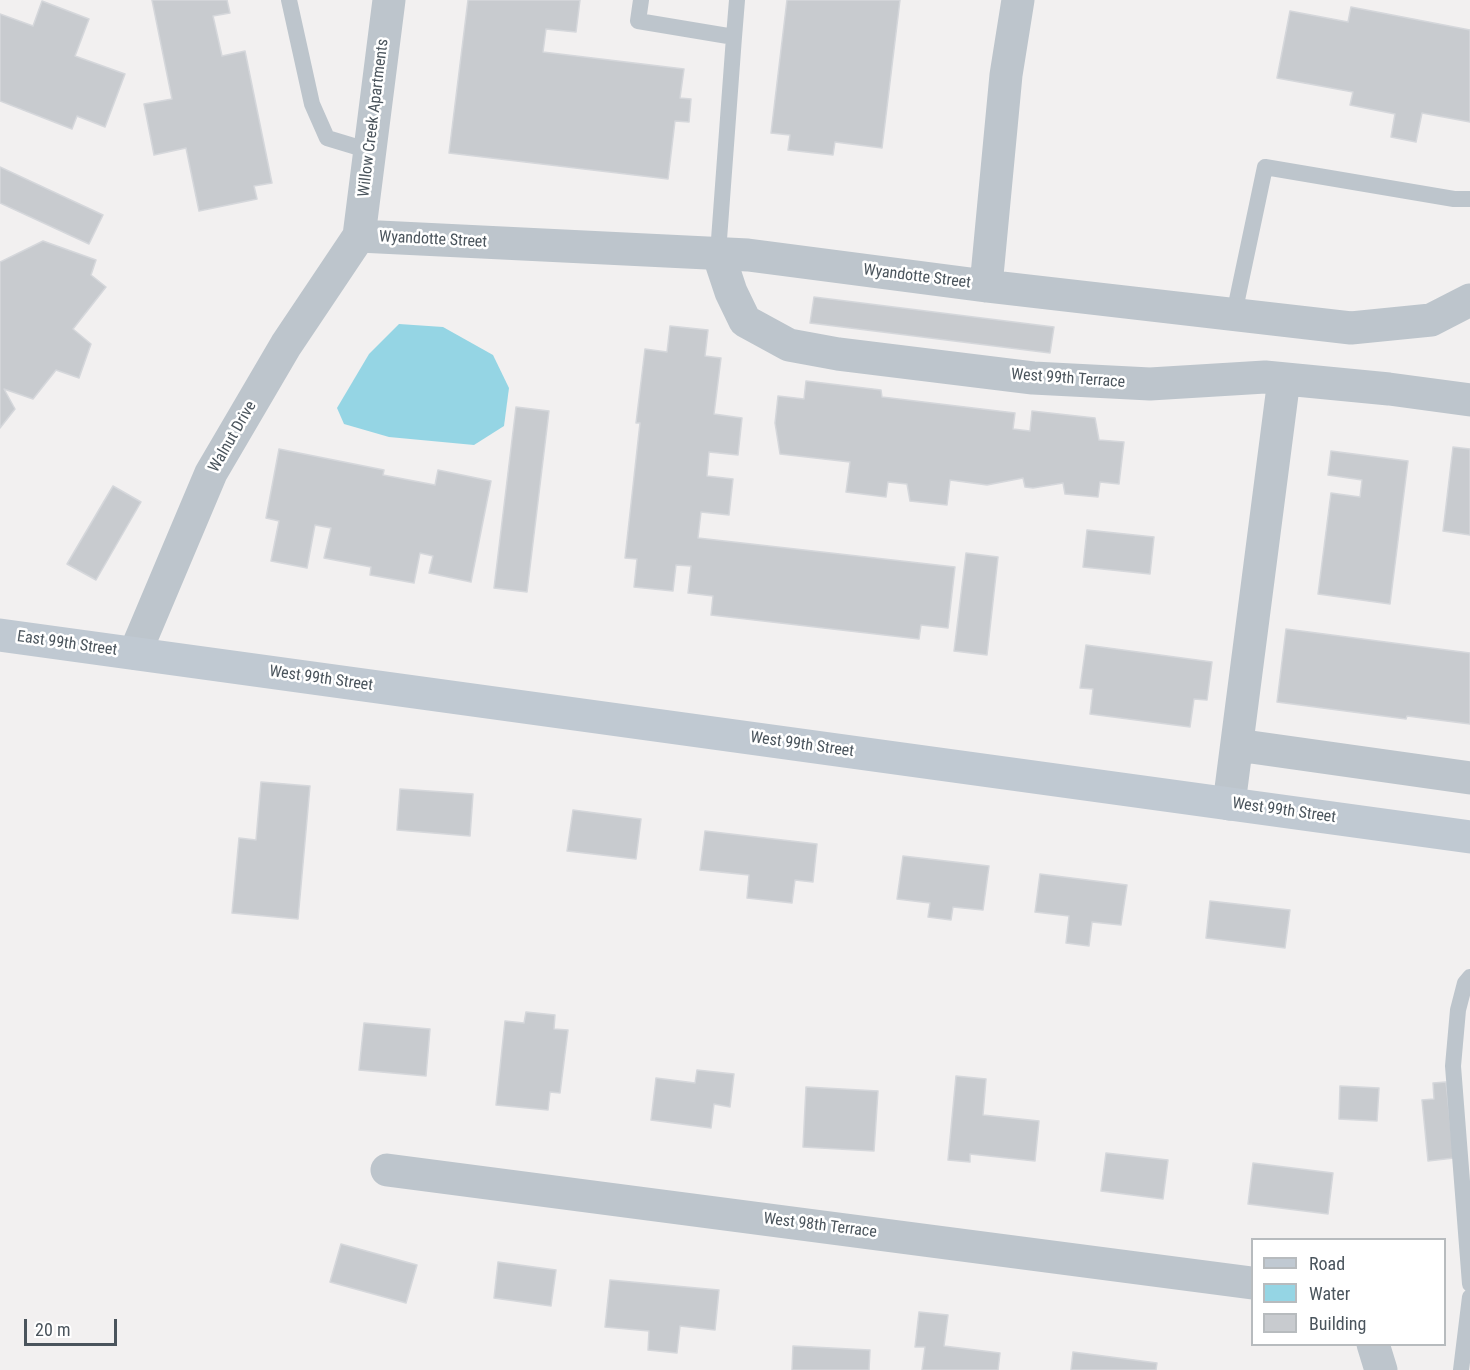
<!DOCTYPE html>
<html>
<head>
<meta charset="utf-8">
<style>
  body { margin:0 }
  #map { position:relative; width:1470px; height:1370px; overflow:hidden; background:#f2f0f0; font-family:"Roboto Condensed",sans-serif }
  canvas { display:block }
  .legend { position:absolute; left:1251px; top:1238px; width:195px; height:108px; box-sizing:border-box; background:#fff; border:2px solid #b7bbbe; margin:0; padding:8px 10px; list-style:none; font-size:18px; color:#4a545c }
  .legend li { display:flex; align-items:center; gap:12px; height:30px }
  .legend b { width:30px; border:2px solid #b7bbbe }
  .scale { position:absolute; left:24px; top:1319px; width:93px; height:27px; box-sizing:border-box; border:3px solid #4a545c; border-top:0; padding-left:8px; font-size:18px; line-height:21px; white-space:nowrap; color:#4a545c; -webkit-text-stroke:4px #fff; paint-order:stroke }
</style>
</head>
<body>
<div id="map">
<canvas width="1470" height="1370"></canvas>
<ul class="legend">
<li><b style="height:8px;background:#c0c9d2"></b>Road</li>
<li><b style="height:16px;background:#95d5e4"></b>Water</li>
<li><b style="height:16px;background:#c8cbcf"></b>Building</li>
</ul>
<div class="scale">20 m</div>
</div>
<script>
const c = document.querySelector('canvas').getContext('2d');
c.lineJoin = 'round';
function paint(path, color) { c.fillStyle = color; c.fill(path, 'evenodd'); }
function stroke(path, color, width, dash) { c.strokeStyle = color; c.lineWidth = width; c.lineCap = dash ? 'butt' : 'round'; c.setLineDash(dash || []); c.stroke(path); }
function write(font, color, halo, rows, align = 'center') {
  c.font = font + ' "Roboto Condensed",sans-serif'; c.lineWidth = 5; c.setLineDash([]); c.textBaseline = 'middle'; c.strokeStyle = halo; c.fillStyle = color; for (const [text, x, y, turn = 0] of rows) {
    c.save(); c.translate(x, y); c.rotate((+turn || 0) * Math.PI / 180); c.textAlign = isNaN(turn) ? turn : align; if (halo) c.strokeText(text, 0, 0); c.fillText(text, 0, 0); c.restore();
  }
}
paint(new Path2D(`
  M399,324L443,327L493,355L509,388L504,426L474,445L389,437L344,424L337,408L369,354Z`), '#95d5e4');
const building = new Path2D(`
  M152,0H227L230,13L213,16L222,56L245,51L272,183L254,186L257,199L199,211L186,148L154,155L144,104L172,99Z
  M468,0H580L576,32L546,29L543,52L684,69L680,98L691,99L689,122L675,121L668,179L449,153Z
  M787,0H900L882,148L835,142L833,155L788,150L790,135L771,133Z
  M42,1L89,19L75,56L125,74L105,127L77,116L72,129L0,101V14L33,26Z
  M1351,7L1470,30V122L1422,113L1416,142L1391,137L1395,114L1350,105L1353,92L1277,78L1290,11L1348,22Z
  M0,167L103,215L89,244L0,203Z
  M43,241L96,260L91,275L106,287L73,329L91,344L79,378L56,370L33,399L4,389L15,409L0,428V262Z
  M814,297L1054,327L1050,353L810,323Z
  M670,326L708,330L705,356L721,358L714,414L742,418L738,455L709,452L707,476L733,479L729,515L701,512L698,538L955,567L948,628L921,625L919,639L711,615L713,596L688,593L691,566L676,565L673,591L634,587L637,559L625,558L640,423H636L645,349L667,352Z
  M806,381L881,390L882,397L1015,413L1013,429L1030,431L1032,411L1095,418L1099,440L1124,442L1119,484L1100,482L1098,497L1065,494L1063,483L1033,488L1025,487L1023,478L987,485L950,480L947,505L910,501L907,484L888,482L886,497L846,492L850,462L780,454L775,423L778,396L804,399Z
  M516,407L549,411L527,592L494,588Z
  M1453,447L1470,449V535L1443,531Z
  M279,449L384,470L383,475L435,485L438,470L491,481L471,582L429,573L433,556L420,553L414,583L370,575L371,567L324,558L331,528L315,525L307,568L271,561L279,521L266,518Z
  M1331,451L1408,461L1390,604L1318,594L1331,493L1360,497L1362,480L1328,475Z
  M113,486L141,502L96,580L67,564Z
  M1087,530L1154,537L1150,574L1083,567Z
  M966,553L998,557L987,655L954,651Z
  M1286,629L1470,653V724L1407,716L1406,719L1277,702Z
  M1086,645L1212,662L1207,700L1194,699L1190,727L1090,714L1093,689L1080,688Z
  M261,782L310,786L298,919L232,913L239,838L256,840Z
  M400,789L473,794L470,836L397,830Z
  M573,810L641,819L636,859L567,851Z
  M705,831L817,844L813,882L795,880L792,903L747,898L749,875L700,870Z
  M903,856L989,866L983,910L953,907L951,920L928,917L930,903L897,899Z
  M1040,874L1127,885L1121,925L1092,922L1089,946L1066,943L1069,916L1035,912Z
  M1210,901L1290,910L1285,948L1206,938Z
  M526,1012L555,1015L554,1029L568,1030L560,1093L550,1092L548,1110L496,1105L505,1021L524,1023Z
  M364,1023L430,1029L426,1076L359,1070Z
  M697,1070L734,1074L730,1107L714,1104L711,1128L651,1120L656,1078L695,1083Z
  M956,1076L986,1079L983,1115L1039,1121L1035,1161L970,1154V1162L948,1160Z
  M1446,1082L1454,1158L1428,1161L1422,1100L1434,1099L1433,1083Z
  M1340,1086L1379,1088L1377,1121L1339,1119Z
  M806,1087L878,1091L874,1151L803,1147Z
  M1106,1153L1168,1160L1163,1199L1101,1191Z
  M1253,1163L1333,1173L1328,1214L1248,1204Z
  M341,1244L417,1265L406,1303L330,1282Z
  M498,1262L556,1270L551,1306L494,1298Z
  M610,1280L719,1290L715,1330L680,1326L677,1353L648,1350L649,1331L605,1327Z
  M919,1312L948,1315L944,1346L1000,1353L998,1370H922L925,1347H915Z
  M793,1346L870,1350L869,1370H792Z
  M1073,1352L1157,1363L1156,1370H1071Z`);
paint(building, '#c8cbcf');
stroke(building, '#d5d7db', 1.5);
stroke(new Path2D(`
  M289,0L312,104L327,138L370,151
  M641,0L638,21L734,37L718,253
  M734,37L737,0
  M1234,314L1265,167L1454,199H1470
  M1470,977L1465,983L1458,1010L1453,1066L1470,1284
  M1461,1370L1470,1297`), '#bdc5cc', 16);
stroke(new Path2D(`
  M359,236L748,255L986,286L1351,328L1431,320L1470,300
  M718,253L731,292L745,321L789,345L838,354L1033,378L1150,384L1265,377L1389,389L1470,400
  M986,286L1006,75L1018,0
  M135,653L211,473L286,345L359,236L389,0
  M1237,745L1470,778
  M1229,804L1284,379
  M387,1170L1252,1283
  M1373,1344L1381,1370`), '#bdc5cc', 33);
stroke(new Path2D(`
  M0,635L1470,837`), '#c0c9d2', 33);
write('16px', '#4a545c', '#fff', [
  ["Willow Creek Apartments",374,118,-83],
  ["Wyandotte Street",433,240,3],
  ["Wyandotte Street",917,277,7],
  ["West 99th Terrace",1068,379,4],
  ["Walnut Drive",233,437,-60],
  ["East 99th Street",67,644,8],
  ["West 99th Street",321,679,8],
  ["West 99th Street",802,745,8],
  ["West 99th Street",1284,811,8],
  ["West 98th Terrace",820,1226,7]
]);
</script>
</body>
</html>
